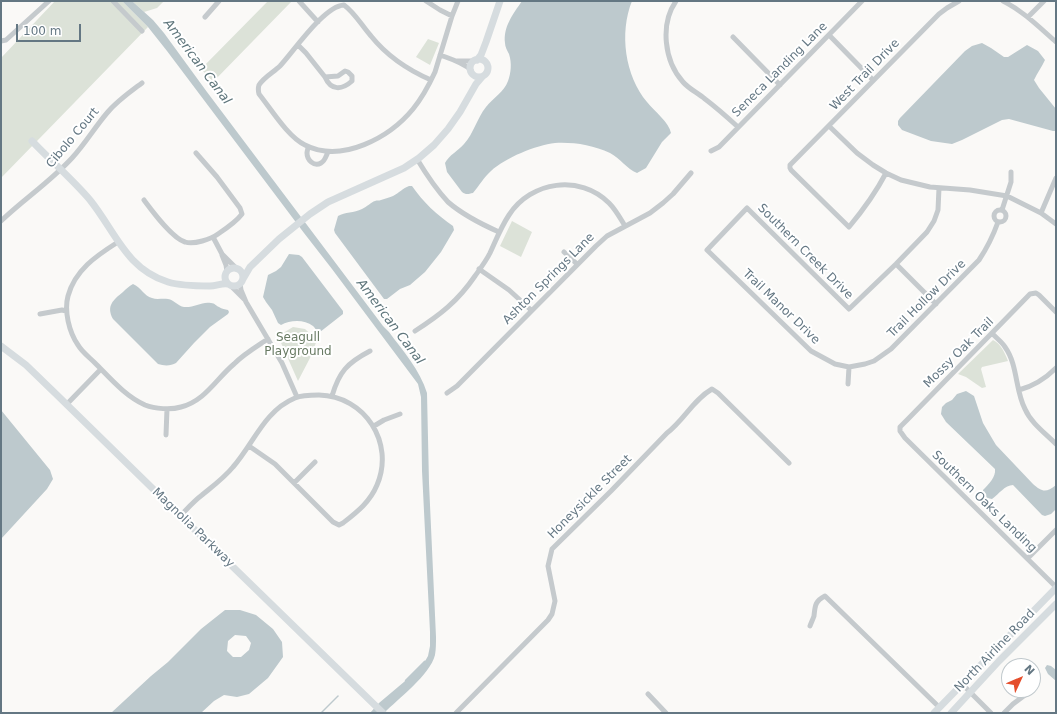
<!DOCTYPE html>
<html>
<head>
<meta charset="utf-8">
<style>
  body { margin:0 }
  #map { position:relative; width:1057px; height:714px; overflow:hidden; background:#faf9f7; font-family:"DejaVu Sans",sans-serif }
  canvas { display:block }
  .frame { position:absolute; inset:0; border:2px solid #647783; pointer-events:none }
  .north { position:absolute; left:1001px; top:658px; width:40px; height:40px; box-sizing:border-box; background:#fff; border:1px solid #c1c9cd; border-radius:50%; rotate:46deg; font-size:11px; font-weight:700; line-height:16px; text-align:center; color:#647783 }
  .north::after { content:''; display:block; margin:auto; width:14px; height:18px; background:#e54e2c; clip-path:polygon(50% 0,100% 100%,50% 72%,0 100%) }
  .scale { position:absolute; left:16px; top:24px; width:65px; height:18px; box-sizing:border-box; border:2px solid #647783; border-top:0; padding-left:5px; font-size:12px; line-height:14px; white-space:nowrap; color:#647783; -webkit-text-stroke:3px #fff; paint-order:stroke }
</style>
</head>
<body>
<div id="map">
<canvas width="1057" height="714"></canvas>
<div class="frame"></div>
<div class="north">N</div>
<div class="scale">100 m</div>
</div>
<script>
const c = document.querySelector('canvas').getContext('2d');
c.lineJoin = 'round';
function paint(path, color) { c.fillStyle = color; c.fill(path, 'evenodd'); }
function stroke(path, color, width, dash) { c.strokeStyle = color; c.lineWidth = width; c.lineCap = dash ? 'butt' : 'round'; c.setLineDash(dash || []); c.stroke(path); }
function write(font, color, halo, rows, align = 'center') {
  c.font = font + ' "DejaVu Sans",sans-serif'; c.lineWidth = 4; c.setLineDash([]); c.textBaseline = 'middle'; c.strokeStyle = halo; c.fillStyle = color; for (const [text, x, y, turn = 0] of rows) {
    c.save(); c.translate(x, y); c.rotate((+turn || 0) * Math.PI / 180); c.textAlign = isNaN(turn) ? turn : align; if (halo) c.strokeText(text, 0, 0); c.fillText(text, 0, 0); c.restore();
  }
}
paint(new Path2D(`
  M55,1H122L148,27L1,178V58Z
  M132,1H164L157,8L144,12Z
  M268,1H292L213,82L201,69Z
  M428,39L439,43L430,65L416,57Z
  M512,221L532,232L521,257L500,246Z
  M293,327L305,329L317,340L310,358L298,381L278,336Z
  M993,340C1001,344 1005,353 1008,361L982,367L981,369L986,387L982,388L966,377L958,374Z`), '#dce2d8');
paint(new Path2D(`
  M122,1H132L153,20L164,33L207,92L383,326L389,332C403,351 420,370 427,393L429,483L436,637C436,643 436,649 435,655C430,675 398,699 384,713H370L379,703L417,671L424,663L428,656L430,646V632L422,471L421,397L418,384L332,269L304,233L167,51L148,27Z
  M522,1H632C619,33 625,76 647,102C655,112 669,122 671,133L662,142L646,168L637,173C627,169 620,158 610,153C593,145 573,142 555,143C536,145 505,158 491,171C484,177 479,186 473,193C468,194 466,195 462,192L447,172L445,163C449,155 458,151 464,144C474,133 477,118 486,107C493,98 504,92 508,81C511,73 512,63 509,54C507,50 505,47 505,43C503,27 513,14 522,1Z
  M982,43L991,48L1004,57H1008L1027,45L1038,51L1045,60C1042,67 1037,73 1034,80L1039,88L1056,109V131H1053L1009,119L1002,120L962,140L952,144L931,141L902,130L898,125V121L900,118L965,51L972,46Z
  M409,186H412C423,202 437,215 453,226L454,230L441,252L425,272L410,285L400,289L387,299H384L335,233L334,230L338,216C345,212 354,213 362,209C367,207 371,202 375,201C377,200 379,201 381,200C385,199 390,197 393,196C399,193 403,188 409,186Z
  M289,254L299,255L302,257L343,311V314L320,332C316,331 316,329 313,326C304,319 290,320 281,325L278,323L272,310L266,302L263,297L268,275L276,271L281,267Z
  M133,284C141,287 144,296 152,298C157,300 162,298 168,299C174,300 178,306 184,307C194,308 202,301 211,303C215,303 216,306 219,307C222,309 225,309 228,310L229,312L228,314L210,327L194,343L176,363C171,366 164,366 158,364L113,319C106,306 113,300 123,292C126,289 129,286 133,284Z
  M966,391L974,396L983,423L993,440L996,445L1033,484C1042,492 1046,493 1056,485V509L1051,514L1045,516L1042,515L1013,485C1005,485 999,494 992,499L987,498L983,493V490C989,484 996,477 995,469L946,422L941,414L942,407L946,403L952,400L957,394Z
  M1,410L50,470L53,479L47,489L1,539Z
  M225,610H240L256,615L273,629L282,642L283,657L268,678L249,694L237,697L224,695L214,701L201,713H111L151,676L168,662L201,629ZM235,635L246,636L251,643L249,650L241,657H233L227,651L228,641Z
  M1047,665L1051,666L1056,670V681L1048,674L1045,668Z`), '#bdc9cd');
stroke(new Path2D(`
  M321,713L338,696`), '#bdc9cd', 1.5);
stroke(new Path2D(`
  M407,681L425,663`), '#bdc9cd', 4.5);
stroke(new Path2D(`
  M113,1L142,31
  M299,1L318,22
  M426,1L440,10L452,16
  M676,1C660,24 664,61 683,82C689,89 698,93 705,99C717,108 727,117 738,127
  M1003,1C1023,11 1039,27 1056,42
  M205,17L219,1
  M1028,17L1044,1
  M829,35L873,80
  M733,37L780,85
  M1,41L6,40L49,1
  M298,45L306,53L325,77
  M440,55C451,59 462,62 471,70
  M457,61H475
  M345,71L348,72L352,76V81C342,90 331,91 325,77L338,76Z
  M431,80C408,70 387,56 371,36C362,26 355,13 344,5C324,6 294,51 280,66C274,72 264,77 259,85C258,88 258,90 259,94C271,109 288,137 305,145C342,164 390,137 413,109C422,98 429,85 435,72L452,16L458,1
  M829,126L857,153L873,165L886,173L901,180L930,187L970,190L1007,196L1041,213L1056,224
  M308,147C308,149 307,151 307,153C307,160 314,167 321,163C325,161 326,156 328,152
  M711,151L719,147L862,1
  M417,159C426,174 436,189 448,202C463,215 481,224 499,232
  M886,173C875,194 864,209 849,227L791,170L790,168V165L939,14L947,8L959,1
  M939,188L938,210L934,221L927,232L896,264L849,309L747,208L707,250L811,351L835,364L849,367L865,364L874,361L891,349L979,260C987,248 993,236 998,222
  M144,200C153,212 172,238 185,242C194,245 211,239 218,234C227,228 236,222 242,214L240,208L217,177L196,153
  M994 216a6 6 0 1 1 12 0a6 6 0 1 1-12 0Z
  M1002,210L1011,182V172
  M1041,213L1056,178
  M1,221C24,199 50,182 72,158C85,144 95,127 107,113C117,101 130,92 142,83
  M213,237L222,254L237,269
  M118,242C96,256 75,270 68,296C64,311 69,332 78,345C82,352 89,357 95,363C110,378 125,396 145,405C155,409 171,410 181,407C205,401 216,379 234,364C244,354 256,347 268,339
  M564,252L577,264
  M222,255L226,265L227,272
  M896,264L936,304
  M479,269L509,290L531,310
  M240,284L241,290L246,302L282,363L297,397
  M231,286L244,299
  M1056,312L1039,295L1036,293L1030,294L907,420L900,427V431L905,438L1056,587
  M40,314L62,310L66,311
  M415,331C440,315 458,301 475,276C480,269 486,261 490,253C496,240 501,227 509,215C531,181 580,174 609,203C616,210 620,218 625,226
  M992,333C996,338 1002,342 1005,347C1018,365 1015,390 1025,409C1031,423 1045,433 1056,444
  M848,384L849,367
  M1019,390C1034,386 1045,379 1056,368
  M447,393L457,386L596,246L607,236L650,213L663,203L673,194L691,173
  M332,396C339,372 347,363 370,351
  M67,404L101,369
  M374,426L384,420L400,414
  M166,435L167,409
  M294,483L315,462
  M180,516C187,509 194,501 202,495C213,486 224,478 233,467C254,443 264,411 295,398C302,395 311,395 319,395C365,396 395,443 377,485C370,502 357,512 343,523L339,525L333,522L275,464L249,446
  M1028,558L1056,530
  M810,626C811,623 813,619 814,616C815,606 815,601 825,596L939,707
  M962,684L991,713
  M648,694L666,713
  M456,713L548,620L552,614L555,601L548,566L552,549L611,491L667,433C684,420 693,400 712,389L718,393L789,463
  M1004,713L1013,704L1029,692`), '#c5cacd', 5);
stroke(new Path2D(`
  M470 68a9 9 0 1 1 18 0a9 9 0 1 1-18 0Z
  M477,60L481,55L486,42L500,1
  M32,141C51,161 72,179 90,200C115,231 126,269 168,282C181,286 196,286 210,286C216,286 222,283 228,284
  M225 277a9 9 0 1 1 18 0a9 9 0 1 1-18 0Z
  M243,279L250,267L279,239L310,214L328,202L404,168L419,158L434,145L448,129L460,112L476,84L482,77
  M1,346L26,365L57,395L193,528L383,713
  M934,713L1056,588
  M951,713L999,661L1056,604`), '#d6dcdf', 7);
write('12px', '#647783', '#fff', [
  ["Seneca Landing Lane",780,70,-45],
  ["West Trail Drive",865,75,-46],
  ["Cibolo Court",73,138,-50],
  ["Southern Creek Drive",805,252,45],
  ["Ashton Springs Lane",549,279,-45],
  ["Trail Hollow Drive",927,299,-45],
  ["Trail Manor Drive",781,307,44],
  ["Mossy Oak Trail",959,353,-45],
  ["Honeysickle Street",590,497,-45],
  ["Southern Oaks Landing",984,502,44],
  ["Magnolia Parkway",193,528,44],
  ["North Airline Road",995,651,-46]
]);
write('12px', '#687a63', '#fff', [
  ["Seagull",298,338],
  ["Playground",298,352]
]);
write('italic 13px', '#5f767c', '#fff', [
  ["American Canal",197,62,53],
  ["American Canal",390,322,53]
]);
</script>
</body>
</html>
